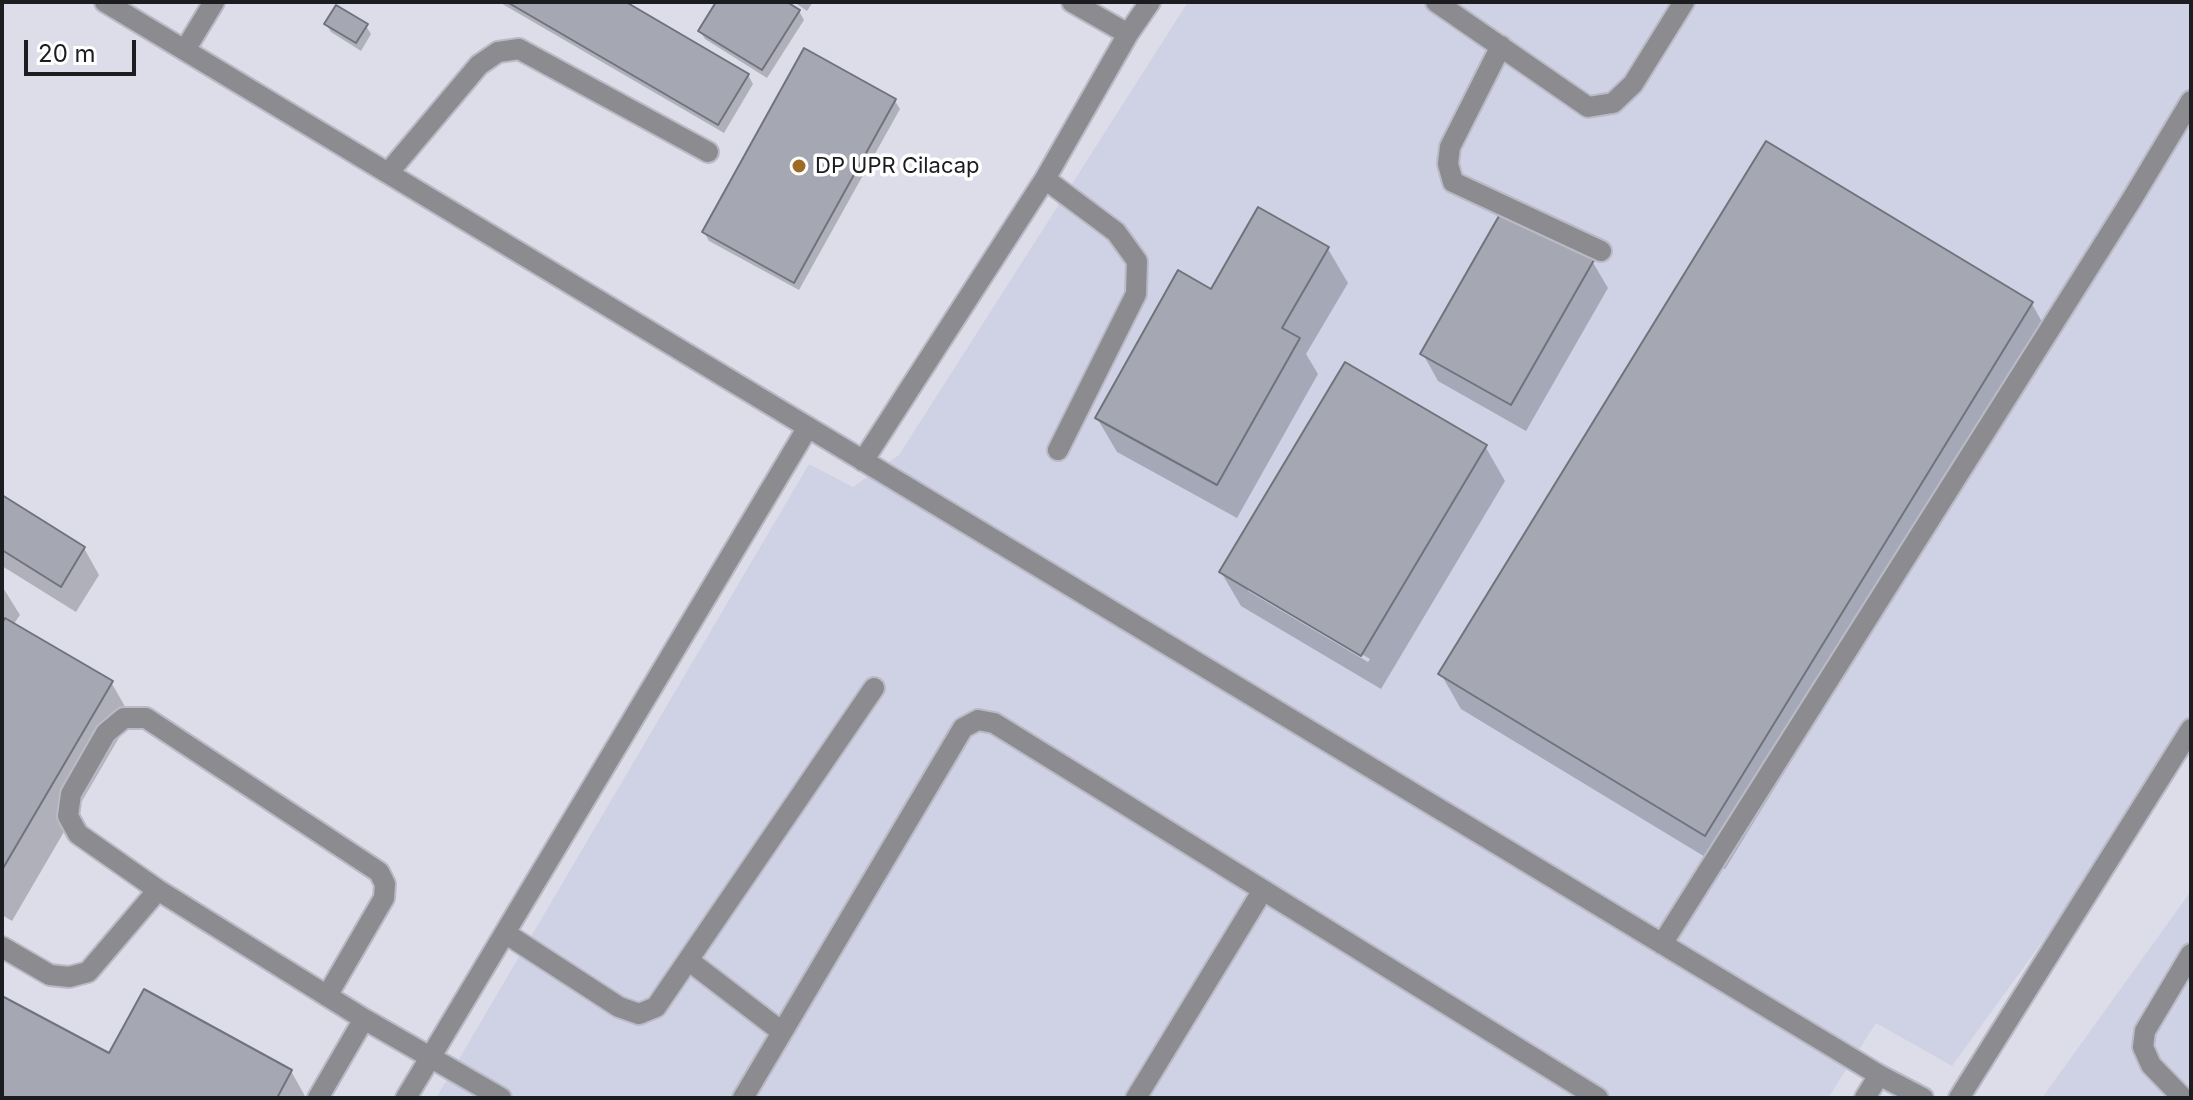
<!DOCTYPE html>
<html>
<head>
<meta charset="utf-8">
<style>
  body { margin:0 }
  #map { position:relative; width:2193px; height:1100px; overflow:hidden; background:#dcdde9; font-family:Inter,sans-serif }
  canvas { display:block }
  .frame { position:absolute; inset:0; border:4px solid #1c1d21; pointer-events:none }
  .scale { position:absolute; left:24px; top:40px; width:112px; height:36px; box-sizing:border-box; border:4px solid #1c1d21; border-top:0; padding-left:10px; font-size:24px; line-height:28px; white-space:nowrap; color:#1c1d21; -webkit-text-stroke:6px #fff; paint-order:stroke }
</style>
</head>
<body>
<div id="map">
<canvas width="2193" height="1100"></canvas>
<div class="frame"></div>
<div class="scale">20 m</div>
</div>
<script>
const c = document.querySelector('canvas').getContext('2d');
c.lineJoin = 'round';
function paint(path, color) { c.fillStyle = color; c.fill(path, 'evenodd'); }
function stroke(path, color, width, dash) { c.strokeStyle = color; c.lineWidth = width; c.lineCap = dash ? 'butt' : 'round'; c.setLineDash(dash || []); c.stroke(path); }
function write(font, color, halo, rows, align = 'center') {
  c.font = font + ' Inter,sans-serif'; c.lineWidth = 7; c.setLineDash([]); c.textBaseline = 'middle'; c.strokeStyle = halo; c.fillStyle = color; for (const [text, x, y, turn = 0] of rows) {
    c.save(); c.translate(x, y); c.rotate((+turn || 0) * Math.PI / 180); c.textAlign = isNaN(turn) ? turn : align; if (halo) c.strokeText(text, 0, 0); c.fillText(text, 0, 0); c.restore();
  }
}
paint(new Path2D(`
  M1188,2H2191V737L1952,1066L1876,1023L1828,1098H436L809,464L853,487L899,455Z
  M2191,891V1098H2042Z`), '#cfd2e5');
paint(new Path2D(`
  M499,2H622L748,75L753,84L724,133Z
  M718,2H784L799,11L804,20L767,78L705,39L700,31Z
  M794,2H813L807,11Z
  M326,24L366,26L371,34L361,51L331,32Z
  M895,101L900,109L799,290L709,241L704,232Z
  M1328,249L1348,283L1306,354L1318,374L1237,518L1117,452L1097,418Z
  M1592,261L1608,288L1526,431L1438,381L1423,354Z
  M2032,304L2051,338L1725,869L1461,709L1441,674Z
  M1485,446L1505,481L1381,689L1241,606L1221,572ZM1248,587L1370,659L1368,662L1248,591Z
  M2,497L84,548L99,575L76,612L2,566Z
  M2,586L20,615L13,625L111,682L131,717L12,921L2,915Z
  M2,998L110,1056L291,1071L306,1098H2Z`), '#0003');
const building = new Path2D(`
  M507,2H626L749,74L718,125Z
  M716,2H787L800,10L762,70L698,31Z
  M336,5L368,24L356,43L324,24Z
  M804,48L896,99L794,283L702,232Z
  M1766,141L2033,302L1705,836L1438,674Z
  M1258,207L1329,247L1282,328L1300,338L1217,485L1095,418L1178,270L1211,289Z
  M1503,209L1594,260L1511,405L1420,354Z
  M1345,362L1487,445L1361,656L1219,572Z
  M2,495L85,547L61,587L2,550Z
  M5,618L113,681L2,870V623Z
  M144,989L292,1070L277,1098H2V996L109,1053Z`);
paint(building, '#a5a7b2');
stroke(building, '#70727c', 2);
const lane = new Path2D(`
  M105,2L1879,1075L1923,1098
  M1072,2L1128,34
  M1436,2L1588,107L1613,103L1633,84L1684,2
  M1501,46L1450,147L1448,164L1453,182L1601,251
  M185,50L214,2
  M388,173L479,65L498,52L519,49L708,152
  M1045,179L1116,232L1137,261L1136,294L1058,450
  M863,461L1045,179L1128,34L1150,2
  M505,933L619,1007L639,1014L656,1007L874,688
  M1662,944L2132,199L2191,101
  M2,947L50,975L69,977L88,972L158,890
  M688,960L782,1032
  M327,996L384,898L385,884L379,872L146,718H124L106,733L71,794L68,816L78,834L158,890L364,1019L501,1098
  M318,1098L364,1019
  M406,1098L808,427
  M743,1098L963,728L978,720L994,723L1598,1098
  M1136,1098L1263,890
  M1865,1098L1879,1075
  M1959,1098L2191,729
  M2183,1098L2151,1065L2143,1047L2145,1031L2191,954`);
stroke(lane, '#b9bac5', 24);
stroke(lane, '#8b8b90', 20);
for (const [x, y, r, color] of [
  [799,166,8,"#9f6a23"]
]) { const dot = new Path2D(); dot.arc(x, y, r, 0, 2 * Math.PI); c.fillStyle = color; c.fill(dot); stroke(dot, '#fff', 3); }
write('22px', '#1c1d21', '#fff', [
  ["DP UPR Cilacap",815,166]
], 'left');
</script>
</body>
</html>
